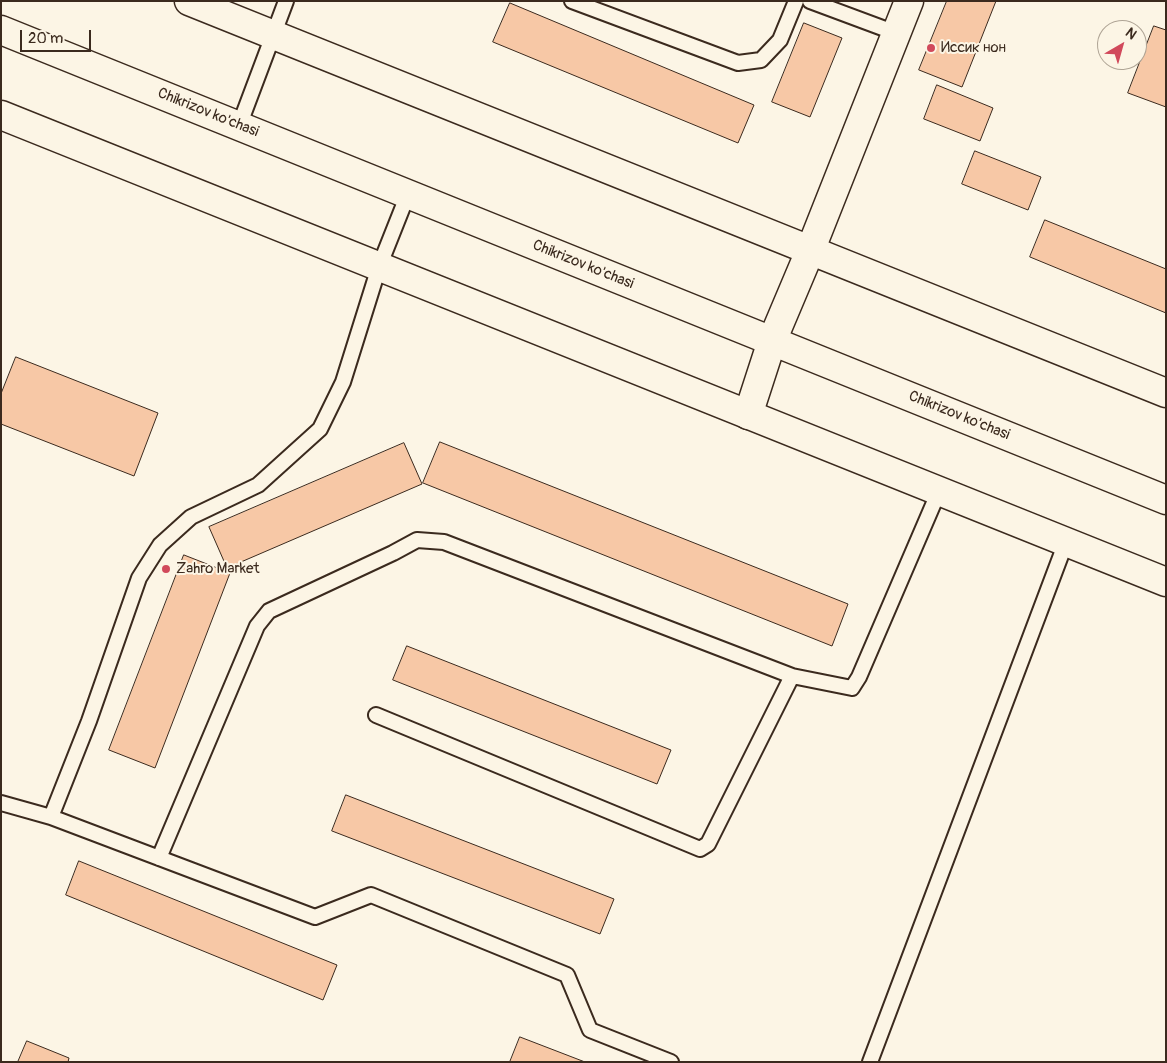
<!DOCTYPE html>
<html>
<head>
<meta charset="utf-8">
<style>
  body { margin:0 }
  #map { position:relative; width:1167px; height:1063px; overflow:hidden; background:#fcf5e5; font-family:Pangolin,sans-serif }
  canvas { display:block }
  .frame { position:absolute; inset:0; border:2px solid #3b2a1e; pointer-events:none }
  .north { position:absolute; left:1097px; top:20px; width:50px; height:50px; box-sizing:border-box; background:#fcf5e5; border:1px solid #afa495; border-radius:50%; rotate:38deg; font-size:14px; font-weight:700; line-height:20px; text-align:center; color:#3b2a1e }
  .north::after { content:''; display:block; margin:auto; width:18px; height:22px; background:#d1495b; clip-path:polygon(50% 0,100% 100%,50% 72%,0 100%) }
  .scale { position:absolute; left:20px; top:30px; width:71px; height:22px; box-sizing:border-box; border:2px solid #3b2a1e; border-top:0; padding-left:6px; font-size:15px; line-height:18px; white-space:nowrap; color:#3b2a1e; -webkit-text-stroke:4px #fcf5e5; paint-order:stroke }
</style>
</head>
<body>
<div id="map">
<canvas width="1167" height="1063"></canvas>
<div class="frame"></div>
<div class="north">N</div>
<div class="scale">20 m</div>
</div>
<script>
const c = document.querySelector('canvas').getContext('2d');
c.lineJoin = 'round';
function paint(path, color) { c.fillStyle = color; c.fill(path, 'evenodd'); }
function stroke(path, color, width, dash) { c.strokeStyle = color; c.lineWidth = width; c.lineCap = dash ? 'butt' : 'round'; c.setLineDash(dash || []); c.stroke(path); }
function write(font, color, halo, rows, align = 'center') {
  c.font = font + ' Pangolin,sans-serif'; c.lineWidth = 4; c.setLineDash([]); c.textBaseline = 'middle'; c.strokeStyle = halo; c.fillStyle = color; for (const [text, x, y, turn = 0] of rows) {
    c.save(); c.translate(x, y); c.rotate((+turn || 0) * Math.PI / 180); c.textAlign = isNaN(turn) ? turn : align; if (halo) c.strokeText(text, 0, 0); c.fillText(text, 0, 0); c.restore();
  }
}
const building = new Path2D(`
  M947,1H996L962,87L919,70Z
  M510,3L754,105L738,143L493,42Z
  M804,23L842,38L810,117L772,102Z
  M1154,26L1166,30V107L1128,93Z
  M937,85L993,108L980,141L924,119Z
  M975,151L1041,177L1028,210L962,184Z
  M1045,220L1166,269V313L1030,257Z
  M16,357L158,413L134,476L1,424V394Z
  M440,442L848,604L832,646L423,483Z
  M404,443L422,484L227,568L209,527Z
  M184,555L230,573L155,768L109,750Z
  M407,646L671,750L657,784L393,680Z
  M346,795L614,899L600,934L332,831Z
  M79,861L337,965L323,1000L66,895Z
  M520,1037L585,1062H510Z
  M27,1041L69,1058L68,1062H18Z`);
paint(building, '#f7c8a6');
stroke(building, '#3b2a1e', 1);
const service = new Path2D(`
  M572,1L738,63L761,60L780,40L796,1
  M810,1L896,33
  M239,126L286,1
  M376,715L700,849L708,844L792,676L852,688L859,677L939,491
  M1,803L51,817L315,917L371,895L567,975L590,1030L671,1062
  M51,817L89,721L139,578L160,545L191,517L258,485L320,429L343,382L379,267L408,194
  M159,858L257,626L269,611L393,553L417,540L444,542L792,676
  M870,1062L1066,542`);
const minor = new Path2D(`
  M189,1L1166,393
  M748,415L772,341L810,251L909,1`);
const secondary = new Path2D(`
  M1,30L1166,500
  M1,115L1166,582`);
stroke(service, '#3b2a1e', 18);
stroke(minor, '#3b2a1e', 31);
stroke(secondary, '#3b2a1e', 31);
stroke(service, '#fcf5e5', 14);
stroke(minor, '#fcf5e5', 28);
stroke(secondary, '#fcf5e5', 28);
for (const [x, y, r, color] of [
  [931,48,5,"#d1495b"],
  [166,569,5,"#d1495b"]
]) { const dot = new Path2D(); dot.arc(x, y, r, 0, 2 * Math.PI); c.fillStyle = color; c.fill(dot); stroke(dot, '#fcf5e5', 2); }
write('15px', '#3b2a1e', '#fcf5e5', [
  ["Иссик нон",941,48],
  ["Zahro Market",176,569]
], 'left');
write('15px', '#3b2a1e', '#fcf5e5', [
  ["Chikrizov ko'chasi",208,113,22],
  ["Chikrizov ko'chasi",583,265,22],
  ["Chikrizov ko'chasi",959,416,22]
]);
</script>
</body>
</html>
